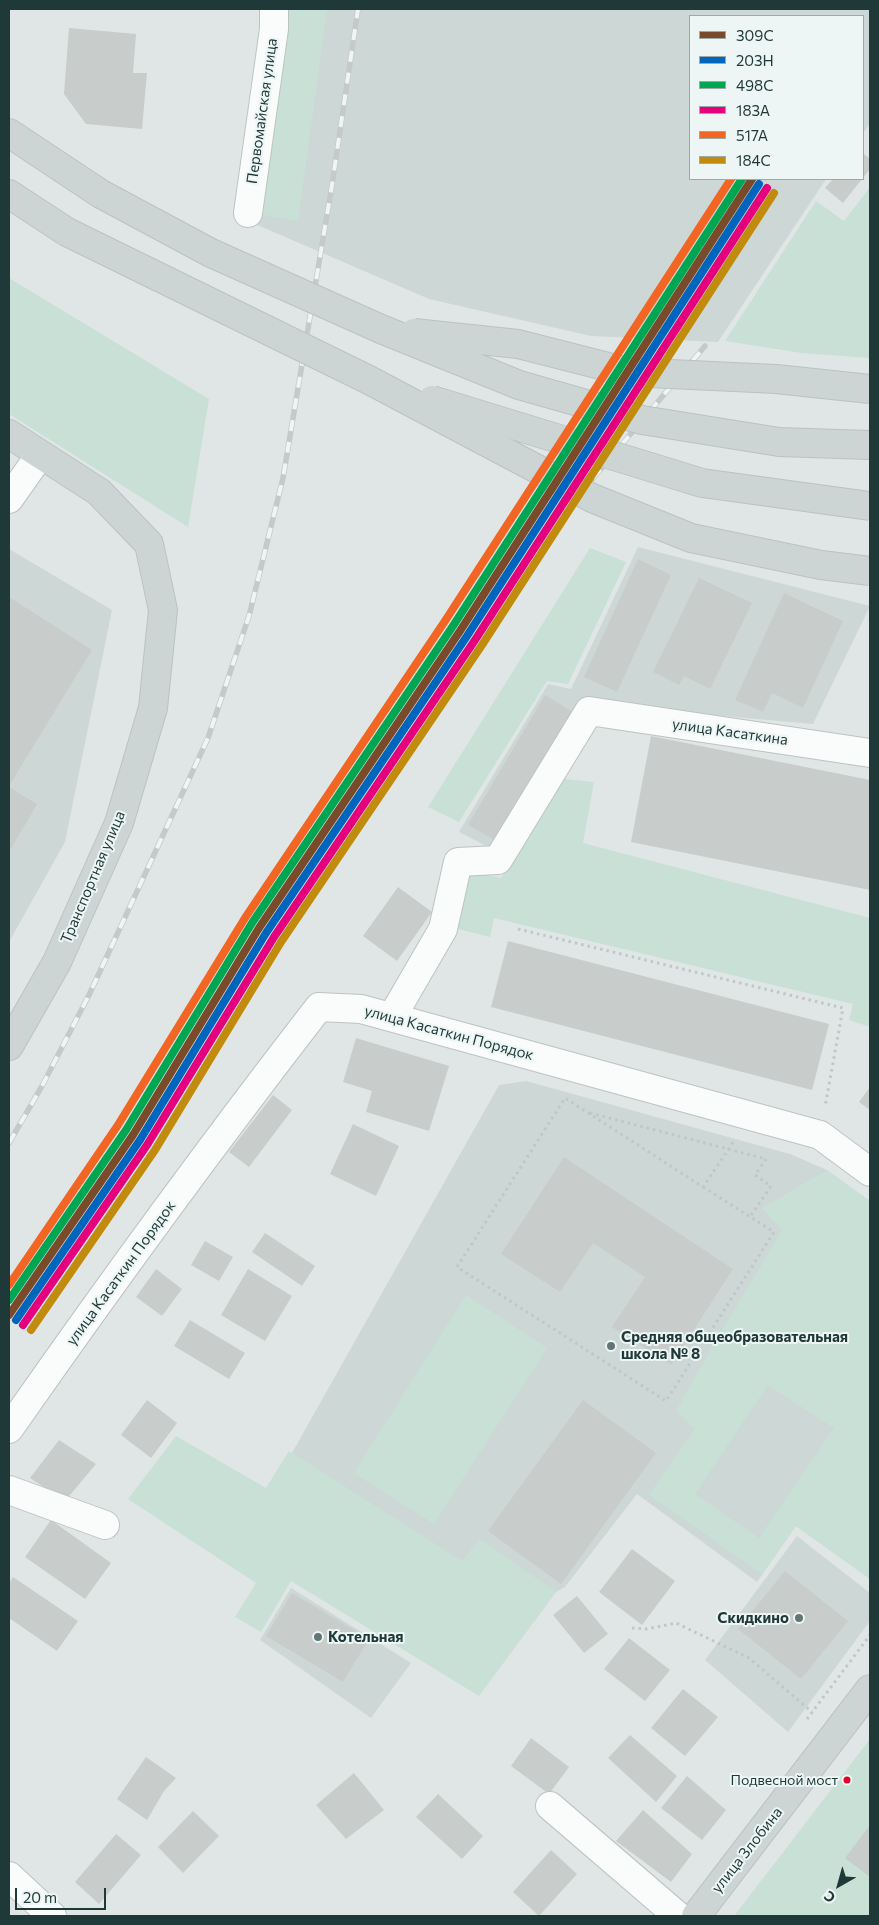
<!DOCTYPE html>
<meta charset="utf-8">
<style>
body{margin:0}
#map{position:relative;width:879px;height:1925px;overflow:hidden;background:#e0e6e5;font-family:Commissioner,sans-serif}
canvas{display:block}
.frame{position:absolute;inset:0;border:10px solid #1f3938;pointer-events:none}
.legend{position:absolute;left:689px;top:15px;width:175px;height:165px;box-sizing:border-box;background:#edf6f4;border:1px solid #9baaa9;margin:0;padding:6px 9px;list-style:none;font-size:15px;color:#1f3938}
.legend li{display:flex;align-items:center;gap:10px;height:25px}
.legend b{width:25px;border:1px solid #9baaa9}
.north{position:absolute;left:814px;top:1860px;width:50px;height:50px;-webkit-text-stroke:4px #edf6f4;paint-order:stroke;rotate:218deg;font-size:14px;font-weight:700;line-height:20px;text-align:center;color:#1f3938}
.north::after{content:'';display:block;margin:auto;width:18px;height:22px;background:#1f3938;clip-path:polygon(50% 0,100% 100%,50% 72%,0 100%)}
.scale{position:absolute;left:15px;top:1888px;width:91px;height:22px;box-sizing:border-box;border:2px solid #1f3938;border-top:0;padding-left:6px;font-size:15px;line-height:18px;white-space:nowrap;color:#1f3938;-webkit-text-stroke:4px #edf6f4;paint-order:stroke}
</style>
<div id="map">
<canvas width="879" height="1925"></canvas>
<div class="frame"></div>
<ul class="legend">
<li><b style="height:6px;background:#7a4b2a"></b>309С</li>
<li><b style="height:6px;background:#0065bd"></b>203Н</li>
<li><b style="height:6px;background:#00a651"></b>498С</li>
<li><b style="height:6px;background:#e5007d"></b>183А</li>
<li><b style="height:6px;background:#f26522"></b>517А</li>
<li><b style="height:6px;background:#c18b0e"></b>184С</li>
</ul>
<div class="north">С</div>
<div class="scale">20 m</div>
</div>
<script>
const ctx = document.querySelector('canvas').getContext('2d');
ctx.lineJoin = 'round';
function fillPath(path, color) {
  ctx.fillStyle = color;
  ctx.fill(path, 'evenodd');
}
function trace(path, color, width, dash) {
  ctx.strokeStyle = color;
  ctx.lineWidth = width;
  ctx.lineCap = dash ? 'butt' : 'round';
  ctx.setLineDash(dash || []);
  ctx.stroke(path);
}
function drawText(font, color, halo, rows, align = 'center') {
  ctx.font = font + ' Commissioner,sans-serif';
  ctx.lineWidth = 4;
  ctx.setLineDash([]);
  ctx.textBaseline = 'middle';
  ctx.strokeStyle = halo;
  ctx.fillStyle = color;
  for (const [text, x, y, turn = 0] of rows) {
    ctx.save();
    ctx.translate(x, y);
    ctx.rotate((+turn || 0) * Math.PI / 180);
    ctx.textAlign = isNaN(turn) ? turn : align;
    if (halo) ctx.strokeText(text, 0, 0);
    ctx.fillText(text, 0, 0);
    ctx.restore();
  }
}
fillPath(new Path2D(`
 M281 9H870V124L863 133V16H690V179H826L718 342 591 336 429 299 255 224Z
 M638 547 870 606 813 724 611 706 494 850 459 832 548 684 571 689Z
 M9 549 112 610 65 842 9 942Z
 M526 1081 790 1154 827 1170 870 1201V1579L796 1526 757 1582 637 1494 565 1587 556 1592 515 1647 270 1492 499 1085Z
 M797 1536 870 1593V1621L788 1732 705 1660Z
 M291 1588 411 1663 371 1718 260 1640Z`), '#cdd8d6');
fillPath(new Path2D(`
 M285 9H327L298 221 260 214Z
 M870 187V358L802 353 725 341 816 201 844 221Z
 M9 278 209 399 188 527 9 414Z
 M590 548 626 562 568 684 547 681 459 822 428 807Z
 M556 778 594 782 583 843 870 918V1027L849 1020 853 1004 494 918 490 937 450 927 463 869 501 878Z
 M827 1170 870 1201V1579L796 1526 762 1574 649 1495 695 1429 676 1411C709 1349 747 1291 782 1230L762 1208ZM768 1385 834 1428 759 1538 695 1494Z
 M466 1295 547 1348 434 1524 354 1473Z
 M176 1436 266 1488 289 1451 462 1561 480 1539 556 1592 479 1696 291 1581 261 1632 235 1617 256 1583 128 1499Z
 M870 1739V1916H734Z`), '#c8e0d5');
fillPath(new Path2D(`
 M69 28 136 34 133 73H147L142 129 86 124 64 94Z
 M863 153 870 159V169L863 178Z
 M833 179H862L843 203 825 188Z
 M638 559 671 575 617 692 584 677Z
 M699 578 752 603 710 689 684 676 679 685 653 672Z
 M784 593 843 621 803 708 772 693 763 712 735 700Z
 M9 597 92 650 9 786Z
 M545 695 573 712 496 841 468 825Z
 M651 736 870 780V890L631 842Z
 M9 787 37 804 9 852Z
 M398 887 432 912 397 961 363 936Z
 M508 941 829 1024 812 1090 491 1007Z
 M356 1038 449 1066 429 1131 366 1112 372 1091 343 1082Z
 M870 1087V1110L859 1102Z
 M273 1095 292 1110 249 1167 229 1152Z
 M353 1124 399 1146 376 1196 330 1174Z
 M564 1157 733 1269 671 1365 612 1327 645 1277 593 1243 560 1292 501 1254Z
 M265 1233 315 1266 302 1286 252 1252Z
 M205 1241 233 1257 219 1281 191 1265Z
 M156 1269 182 1289 162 1316 136 1297Z
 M248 1269 292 1296 265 1341 221 1315Z
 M190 1320 245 1353 229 1379 174 1346Z
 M147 1400 177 1423 151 1458 121 1435Z
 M583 1400 656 1453 561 1584 488 1531Z
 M59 1440 96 1464 65 1501 30 1478Z
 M51 1520 111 1563 85 1599 25 1557Z
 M632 1549 675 1581 642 1625 599 1592Z
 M785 1571 848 1621 801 1679 738 1629Z
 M13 1577 78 1621 57 1651 9 1618V1583Z
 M292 1593 369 1639 343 1682 266 1636Z
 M577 1596 608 1634 584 1653 553 1615Z
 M629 1638 670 1670 645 1701 604 1669Z
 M683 1689 718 1717 685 1756 651 1728Z
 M630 1735 677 1776 656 1802 608 1758Z
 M531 1738 569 1767 549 1794 511 1766Z
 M146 1757 176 1778 164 1791 147 1820 117 1799Z
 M354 1773 384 1810 346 1839 316 1805Z
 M687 1776 726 1810 702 1840 661 1808Z
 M438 1794 483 1836 462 1859 416 1817Z
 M643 1810 692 1854 671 1882 616 1841Z
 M193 1811 219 1836 183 1873 158 1847Z
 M870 1825V1877L845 1858Z
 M116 1834 141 1855 99 1904 75 1882Z
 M551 1850 577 1874 539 1916 513 1892Z`), '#c8cdcc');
const minor = new Path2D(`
 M248 213 274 29V9
 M9 499 40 455
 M392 1017 443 929 458 862 498 860 589 711 870 753
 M9 1429C109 1286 212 1145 319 1007L361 1009 820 1135 870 1172
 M9 1490 105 1525
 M550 1806 678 1916
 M9 1876 52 1916`);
const major = new Path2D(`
 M9 133 101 194
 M9 194 67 232
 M9 434 99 492 149 544 163 610 153 708 119 823 57 962 9 1046
 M696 1916 870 1689`);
trace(minor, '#bdc3c2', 30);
trace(major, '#bac3c2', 30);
trace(new Path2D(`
 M518 929 843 1008 825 1107
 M590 1113 766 1159 755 1175 771 1186 750 1217
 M703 1187 774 1232 666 1401 457 1267 565 1098 703 1187 734 1141
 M632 1628 647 1629 676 1623 749 1658 812 1712
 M807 1719 870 1635`), '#bfc7c7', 3, [2.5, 4]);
trace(minor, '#fafbfb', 28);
trace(major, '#ccd4d4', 28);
const rail = new Path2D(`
 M579 495 705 346
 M9 1143 42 1086 89 995 208 738 249 616 283 478 332 185 358 9`);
trace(rail, '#c6c9c9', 5.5);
trace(rail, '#edf6f4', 4, [11]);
const majorBridge = new Path2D(`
 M101 194 211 253 381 329 519 385 642 420 779 442 870 445
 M67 232 369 380 592 498 691 538 821 565 870 571
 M414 333 518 344 628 372 776 379 870 389
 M432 400 702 483 870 506`);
trace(majorBridge, '#bac3c2', 30, []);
trace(majorBridge, '#ccd4d4', 28);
trace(new Path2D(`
 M9 1315 133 1135 259 928 460 631 752 179`), '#7a4b2a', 8);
trace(new Path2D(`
 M16 1320 140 1140 266 933 467 636 759 184`), '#0065bd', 8);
trace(new Path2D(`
 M9 1300 126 1130 252 923 453 626 742 179`), '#00a651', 8);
trace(new Path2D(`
 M23 1325 147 1145 274 937 475 640 767 188`), '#e5007d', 8);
trace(new Path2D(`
 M9 1285 118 1125 245 918 445 621 731 179`), '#f26522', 8);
trace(new Path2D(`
 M31 1330 155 1150 281 942 482 645 774 193`), '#c18b0e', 8);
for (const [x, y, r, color] of [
 [611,1346,5,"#637675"],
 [799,1618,5,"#637675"],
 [318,1637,5,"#637675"],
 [847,1780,4.5,"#e4002b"]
]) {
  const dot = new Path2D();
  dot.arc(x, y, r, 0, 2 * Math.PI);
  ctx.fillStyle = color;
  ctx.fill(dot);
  trace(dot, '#edf6f4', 2);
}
drawText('14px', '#1f3938', '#edf6f4', [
 ["Подвесной мост",838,1780]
], 'right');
drawText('15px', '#1f3938', '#edf6f4', [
 ["Первомайская улица",262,111,-82],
 ["улица Касаткина",730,732,8],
 ["Транспортная улица",93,877,-67],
 ["улица Касаткин Порядок",449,1033,15],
 ["улица Касаткин Порядок",121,1273,-54],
 ["улица Злобина",747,1850,-52]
]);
drawText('bold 15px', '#1f3938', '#edf6f4', [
 ["Средняя общеобразовательная",621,1337],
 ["школа № 8",621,1354],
 ["Скидкино",789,1618,"right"],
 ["Котельная",328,1637]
], 'left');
</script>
